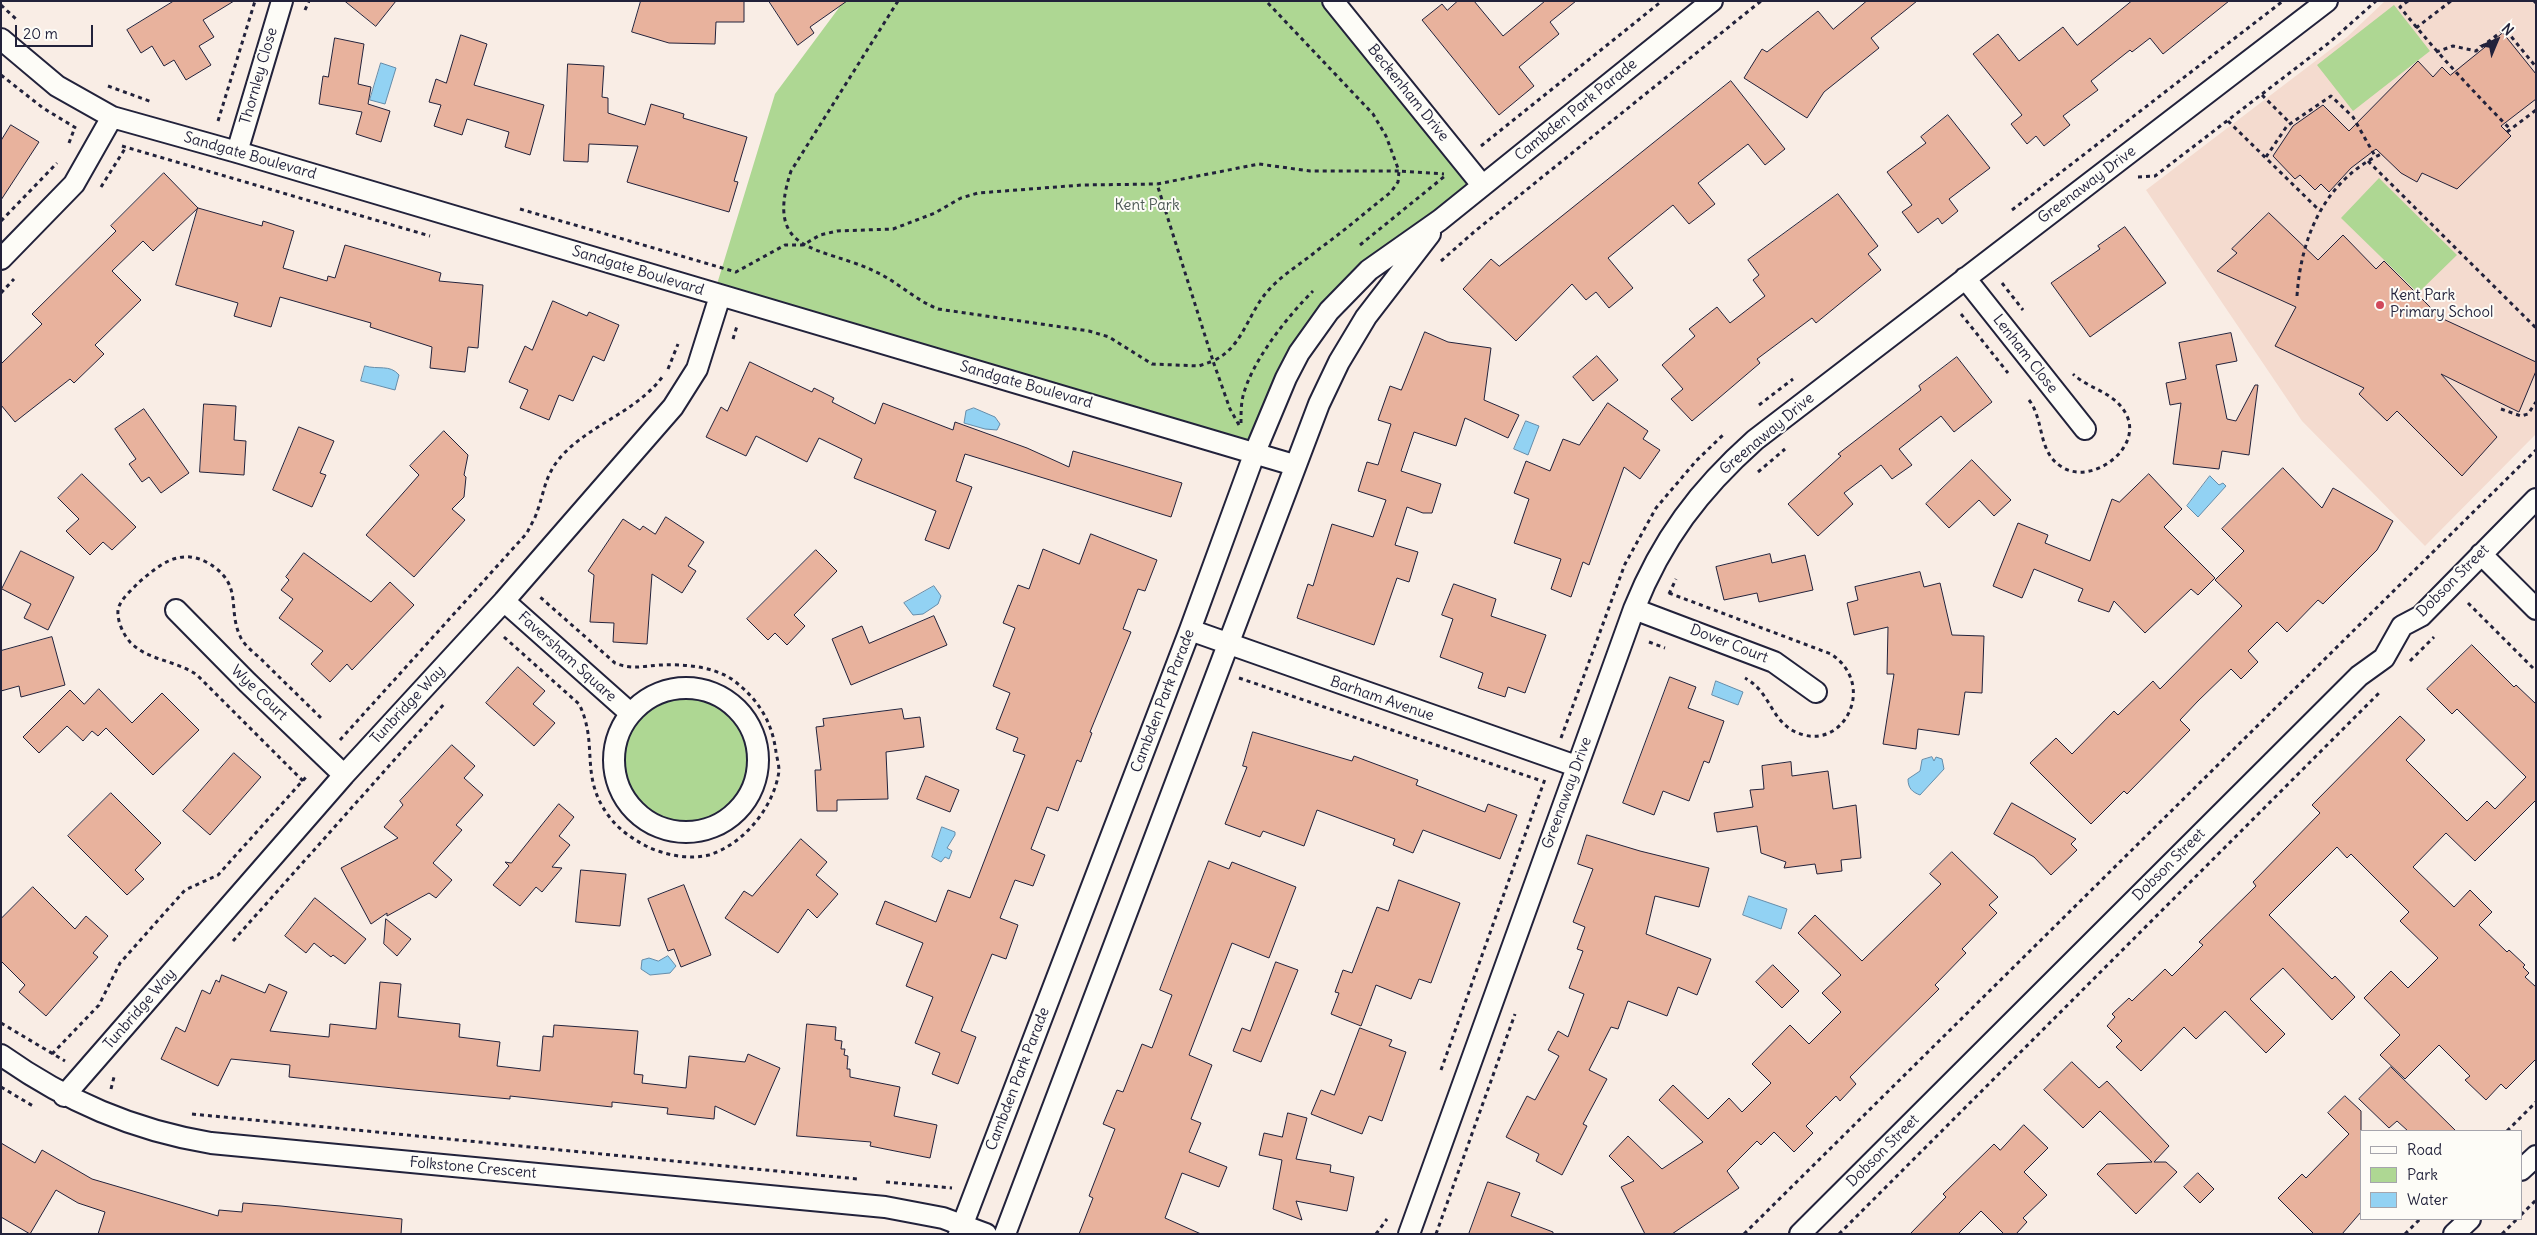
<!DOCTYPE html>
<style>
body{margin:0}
#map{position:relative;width:2537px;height:1235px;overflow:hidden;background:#f9ede5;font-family:Delius,sans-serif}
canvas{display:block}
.frame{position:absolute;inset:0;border:2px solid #22223b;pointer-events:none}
.legend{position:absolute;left:2360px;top:1130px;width:162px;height:90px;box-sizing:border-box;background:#fdfcf7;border:1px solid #a5a5ac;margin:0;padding:6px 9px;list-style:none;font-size:15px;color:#22223b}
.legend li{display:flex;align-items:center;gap:10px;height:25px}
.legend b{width:25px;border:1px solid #a5a5ac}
.north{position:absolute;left:2472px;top:15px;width:50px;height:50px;-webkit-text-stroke:4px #fdfcf7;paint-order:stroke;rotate:45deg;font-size:14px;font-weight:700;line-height:20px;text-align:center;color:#22223b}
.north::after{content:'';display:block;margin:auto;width:18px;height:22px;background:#22223b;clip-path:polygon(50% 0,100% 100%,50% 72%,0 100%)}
.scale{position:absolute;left:15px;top:25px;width:78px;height:22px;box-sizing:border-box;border:2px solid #22223b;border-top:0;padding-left:6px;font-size:15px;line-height:18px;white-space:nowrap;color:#22223b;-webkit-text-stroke:4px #fdfcf7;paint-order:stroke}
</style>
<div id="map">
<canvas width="2537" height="1235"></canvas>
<div class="frame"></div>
<ul class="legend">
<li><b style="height:6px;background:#fdfcf7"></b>Road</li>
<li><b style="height:14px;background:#aed793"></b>Park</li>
<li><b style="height:14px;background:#92d2f3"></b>Water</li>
</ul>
<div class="north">N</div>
<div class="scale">20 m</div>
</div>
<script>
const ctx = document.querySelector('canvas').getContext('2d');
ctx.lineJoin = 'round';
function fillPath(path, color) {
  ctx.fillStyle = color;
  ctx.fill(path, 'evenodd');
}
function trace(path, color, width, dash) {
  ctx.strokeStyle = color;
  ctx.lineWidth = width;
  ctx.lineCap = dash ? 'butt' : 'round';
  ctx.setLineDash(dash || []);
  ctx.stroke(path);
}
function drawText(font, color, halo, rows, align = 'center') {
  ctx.font = font + ' Delius,sans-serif';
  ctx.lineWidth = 4;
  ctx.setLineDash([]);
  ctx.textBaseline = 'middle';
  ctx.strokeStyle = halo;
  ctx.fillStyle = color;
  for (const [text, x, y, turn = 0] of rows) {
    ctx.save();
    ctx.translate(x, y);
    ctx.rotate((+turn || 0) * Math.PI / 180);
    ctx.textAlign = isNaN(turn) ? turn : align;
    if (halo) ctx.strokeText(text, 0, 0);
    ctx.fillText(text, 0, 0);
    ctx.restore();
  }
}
fillPath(new Path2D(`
 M2385 1H2536V434L2425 546 2302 421 2146 190 2347 37Z`), '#f4dbcf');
fillPath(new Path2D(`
 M844 1H1333L1482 185 1343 294 1255 452 714 294 775 94Z
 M2394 5 2430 51 2353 111 2317 65Z
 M2379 178 2457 255 2418 293 2341 218Z
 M614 760a72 72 0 1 1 144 0a72 72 0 1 1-144 0Z`), '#aed793');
const water = new Path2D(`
 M381 63 396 68 385 104 370 100Z
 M365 366C378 370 390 364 399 375L395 390 361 381Z
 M974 408 995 417 1000 424 997 430 985 429 964 423 966 411Z
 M1526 421 1539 426 1528 455 1514 449Z
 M2210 476 2219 485 2223 483 2226 486 2198 517 2187 506Z
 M934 586 941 596 938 604 923 614 913 615 904 603Z
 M1716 681 1743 692 1738 705 1712 695Z
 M1932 757 1934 761 1936 757 1942 759 1944 769 1920 795C1912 792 1908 788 1908 779L1920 771 1922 760Z
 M942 827 955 832V835L947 848 952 851 949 859 945 857 941 862 932 857Z
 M1749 896 1787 909 1781 929 1743 915Z
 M668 956 676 966 670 973 650 975 641 969 642 960 649 958 658 961Z`);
fillPath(water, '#92d2f3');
trace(water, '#658ca9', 1);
const building = new Path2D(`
 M174 1H234L203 20 214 37 199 46 211 65 186 80 174 60 164 66 152 46 141 53 127 30Z
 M345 1H396L376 26Z
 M641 1H744V22H716L715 44 669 43 632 32Z
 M769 1H847L810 27 814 33 798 45Z
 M1458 1H1474L1503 36 1545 1H1576L1550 22 1559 34 1519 67 1534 86 1499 115 1422 20 1442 4 1447 10Z
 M1867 1H1917L1871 38 1879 48 1824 92 1807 118 1744 78 1762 49 1767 52 1818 11 1833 29Z
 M2132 1H2229L2163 54 2150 38 2132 52 2130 50 2091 81 2098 90 2063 116 2070 125 2044 146 2036 136 2027 144 2011 124 2022 115 1973 54 1998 34 2019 61 2063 27 2077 45Z
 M2503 33 2536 74V99L2501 126 2511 136 2457 189 2422 173 2417 182 2401 173 2376 149 2351 168 2329 192 2321 184 2315 190 2300 175 2295 179 2273 156 2293 126 2323 105 2349 131 2418 61 2433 77 2442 67 2450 75Z
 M461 35 487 44 474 85 544 105 530 155 505 147 509 132 467 119 462 135 434 126 441 105 429 102 436 79 446 83Z
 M335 38 364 44 358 84 371 87 368 104 390 111 381 142 356 134 362 112 319 104 323 76 328 77Z
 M568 64 604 66 602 97 608 98V113L645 125 651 104 684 114 683 118 747 137 734 181 738 182 729 212 627 182 638 146 589 144 588 162 564 161Z
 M1731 81 1785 149 1765 165 1748 144 1698 183 1715 204 1689 224 1673 205 1608 258 1633 288 1609 308 1596 292 1586 300 1572 284 1516 341 1463 289 1491 259 1499 266Z
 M1948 115 1990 168 1949 199 1958 211 1942 224 1938 218 1918 233 1902 212 1912 205 1887 172 1926 143 1921 137Z
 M11 125 39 142 1 200V141Z
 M164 173 198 208 153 251 143 241 112 271 141 300 95 345 104 354 74 383 70 379 15 422 1 405V364L42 324 32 314 116 231 111 226Z
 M1838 194 1878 246 1868 254 1881 270 1816 323 1812 318 1757 359 1760 363 1692 421 1671 399 1683 389 1662 365 1695 336 1689 329 1717 307 1730 323 1765 296 1753 280 1759 275 1748 260Z
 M198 208 262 226 263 221 294 231 283 268 327 281 328 276 335 278 345 245 441 273 439 281 483 285 478 348 468 347 465 372 430 368 432 347 370 327 371 323 280 297 271 327 234 316 238 303 176 285Z
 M2269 213 2318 260 2343 235 2376 269 2384 261 2441 318 2536 362V371L2519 412 2441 374 2497 437 2462 476 2397 411 2387 421 2359 394 2364 388 2275 346 2296 307 2217 271 2237 253 2232 249Z
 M2125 227 2166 283 2090 337 2051 283 2100 249 2098 246Z
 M553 301 587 316 589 312 619 325 604 361 593 356 573 401 559 395 549 420 520 408 528 390 509 382 525 346 532 350Z
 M1425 332 1448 342 1491 348 1484 400 1519 415 1508 438 1465 418 1456 446 1414 432 1401 471 1441 484 1432 513H1423L1407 507 1395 545 1418 552 1409 582 1397 578 1374 645 1297 618 1308 584 1313 586 1332 524 1373 537 1386 500 1358 491 1367 462 1378 465 1391 424 1378 420 1390 386 1401 390Z
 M2231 333 2237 361 2216 365 2227 419 2236 421 2255 385H2258L2249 455 2222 451 2219 469 2173 464 2181 403 2170 405 2166 383 2186 379 2179 343Z
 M1597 356 1618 380 1593 401 1573 377Z
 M1957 357 1992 402 1954 432 1941 416 1899 449 1912 465 1892 479 1881 465 1844 493 1853 504 1818 536 1788 504 1841 456 1838 454 1921 390 1919 386Z
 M750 362 812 392 814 388 834 398 832 402 875 424 883 403 953 430 955 422 1027 448 1069 467 1073 451 1182 483 1171 517 965 454 956 481 972 487 949 549 925 540 936 511 854 478 862 459 819 438 807 462 756 436 746 456 706 437 721 407 727 411Z
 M1608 403 1648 431 1643 439 1660 450 1640 479 1624 467 1589 565 1583 562 1571 597 1551 589 1561 559 1514 543 1529 499 1514 493 1526 461 1550 471 1563 439 1579 445Z
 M204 404 236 406 234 440 246 441 244 475 200 472Z
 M144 409 189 473 161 493 149 477 142 482 129 464 136 459 115 429Z
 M299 427 334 441 320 473 326 475 312 507 273 490Z
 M444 431 468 455 464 475 466 477 464 497 452 509 465 520 414 577 366 535 419 475 410 466Z
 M1972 460 2011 500 1994 516 1979 500 1949 528 1926 504Z
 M2283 468 2322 508 2333 488 2393 521 2377 550 2323 604 2318 600 2287 632 2277 622 2248 651 2258 662 2241 679 2231 669 2198 701 2180 720 2190 730 2127 794 2124 791 2091 824 2030 763 2056 738 2072 754 2114 711 2118 715 2153 681 2160 689 2242 606 2215 580 2244 551 2222 529Z
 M82 474 136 527 112 550 103 542 90 555 66 531 79 519 58 498Z
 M2149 474 2182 509 2164 527 2215 578 2198 595 2191 589 2145 633 2114 601 2109 612 2078 601 2083 589 2034 569 2022 598 1993 586 2018 523 2048 535 2045 543 2090 561 2112 499 2119 502Z
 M666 517 704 542 688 566 696 571 682 593 652 574 647 644 613 642 614 623 590 622 594 575 588 571 623 519 640 530 643 526 655 534Z
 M1091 534 1157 560 1145 591 1138 589 1123 629 1131 632 1090 732 1092 733 1081 762 1077 760 1058 811 1047 807 1031 849 1045 855 1033 886 1015 880 1000 918 1018 925 1006 959 992 954 961 1031 976 1037 958 1084 932 1074 940 1053 915 1043 933 997 906 986 923 943 876 924 885 901 936 922 948 890 970 898 1025 755 1013 751 1018 738 996 729 1010 693 993 686 1015 628 1003 623 1018 585 1029 589 1043 549 1079 564Z
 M816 550 837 571 794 615 805 626 787 645 775 633 768 640 747 619Z
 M21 551 74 577 48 630 24 618 31 604 2 589Z
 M304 553 371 602 390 582 414 605 352 670 347 664 330 682 311 664 323 651 279 618 293 599 281 590 289 580 286 577Z
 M1770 554 1772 563 1805 555 1813 590 1759 602 1757 593 1724 600 1716 567Z
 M1920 572 1924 587 1940 583 1952 635 1984 636 1982 693 1965 692 1959 735 1918 729 1916 749 1883 744 1894 674H1887L1888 627 1854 635 1847 603 1858 600 1855 587Z
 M1454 584 1496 599 1491 616 1546 635 1525 693 1508 687 1505 697 1478 688 1483 673 1440 657 1453 619 1442 615Z
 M934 616 947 645 851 685 832 639 862 626 869 643Z
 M52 637 65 685 21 697 19 686 1 691V651Z
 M2472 645 2514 687 2516 685 2536 704V800L2475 861 2446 833 2413 867 2454 907 2470 890 2492 912 2479 925 2507 952 2509 950 2525 965 2523 967 2529 973 2525 977 2536 987V1059L2506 1089 2501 1084 2486 1100 2465 1080 2470 1076 2439 1045 2405 1079 2380 1055 2400 1035 2364 998 2391 971 2408 988 2438 958 2400 921 2409 912 2351 854 2347 858 2337 847 2269 915 2332 979 2335 976 2355 997 2332 1020 2283 968 2250 999 2285 1034 2266 1053 2225 1011 2196 1039 2184 1027 2141 1071 2116 1047 2122 1041 2107 1026 2115 1017 2112 1014 2129 998 2132 1001 2165 969 2172 976 2203 945 2199 942 2256 886 2253 882 2320 813 2312 805 2400 716 2425 740 2406 760 2467 821 2487 801 2495 809 2526 777 2457 709 2452 714 2427 689Z
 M518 667 545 691 533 704 555 723 534 746 486 703Z
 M1670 677 1696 687 1688 708 1724 721 1709 763 1704 761 1689 801 1663 791 1654 815 1623 803Z
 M99 689 132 723 162 693 199 730 153 775 106 728 98 736 92 731 83 741 67 726 39 753 23 737 70 690 84 704Z
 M902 709 904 719 920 717 924 747 886 752 888 799 837 800V811H817L815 770H821L816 727 824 726 823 719Z
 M1253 732 1352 761 1354 756 1418 780 1416 785 1485 812 1488 804 1517 815 1500 859 1423 830 1413 853 1393 845 1395 839 1317 810 1304 846 1263 831 1260 837 1225 824 1247 767 1243 766Z
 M452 745 475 766 464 778 483 795 456 825 462 830 433 863 452 880 436 898 429 893 387 916V913L371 924 341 868 398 838 384 827 403 805 400 801Z
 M234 753 261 777 210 835 183 811Z
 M1791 762 1792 776 1828 771 1833 809 1856 805 1861 858 1841 860 1842 871 1817 874 1815 864 1784 868 1786 862 1761 853 1757 826 1717 832 1714 813 1753 807 1750 790 1764 789 1762 766Z
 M926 776 959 790 950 812 917 799Z
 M111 793 161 843 135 870 144 879 127 895 68 836Z
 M2012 803 2076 839 2071 844 2077 850 2051 875 2034 857 1994 834Z
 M559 804 574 817 559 836 570 845 552 867 562 868 542 892 536 887 520 906 493 885 509 866 505 862 511 863Z
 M1587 835 1640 851 1709 868 1699 907 1655 896 1646 934 1711 959 1697 995 1678 987 1667 1016 1628 1001 1618 1029 1611 1027 1589 1070 1607 1079 1583 1124 1587 1126 1562 1175 1536 1161 1539 1154 1506 1137 1527 1096 1535 1100 1559 1056 1548 1050 1558 1031 1568 1037 1584 994 1569 988 1583 951 1577 949 1585 927 1573 922 1593 869 1578 864Z
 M801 839 827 862 816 875 838 894 817 918 808 909 778 953 725 918 744 891 752 896Z
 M1952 852 1998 897 1989 905 1997 913 1962 949 1966 953 1935 985 1939 989 1850 1077 1856 1084 1840 1101 1836 1096 1806 1126 1813 1133 1794 1152 1774 1132 1761 1145 1757 1141 1727 1171 1739 1188 1672 1234H1645L1621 1187 1634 1181 1609 1156 1628 1136 1662 1169 1703 1142 1659 1100 1673 1085 1708 1119 1729 1098 1742 1112 1771 1083 1752 1064 1790 1025 1809 1044 1841 1012 1822 993 1841 975 1798 933 1815 915 1862 961 1941 884 1930 874Z
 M1209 861 1229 869 1232 862 1296 887 1269 958 1232 943 1189 1055 1212 1065 1191 1119 1201 1123 1189 1152 1227 1167 1219 1187 1182 1173 1165 1218 1201 1234H1079L1093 1198 1089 1196 1115 1129 1103 1124 1117 1090 1123 1092 1142 1044 1152 1048 1172 995 1160 990Z
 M581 870 626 874 620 926 576 922Z
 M1399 880 1460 903 1431 983 1419 979 1411 999 1376 985 1361 1026 1331 1014 1339 993 1335 992 1343 970 1352 973 1377 907 1388 911Z
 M684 885 711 955 681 967 674 949 668 951 648 899Z
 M33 887 75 929 86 916 108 936 93 953 98 957 46 1016 19 992 25 985 1 961V919Z
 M315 898 366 939 345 964 333 955 331 957 314 943 306 953 285 936Z
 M386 919 411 939 397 956 384 944Z
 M1276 962 1298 970 1261 1062 1233 1051 1242 1028 1250 1031Z
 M1773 965 1799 991 1782 1008 1756 982Z
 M222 975 265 993 269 984 287 992 270 1031 329 1037 330 1024 376 1029 380 982 401 984 398 1017 460 1024 459 1037 500 1042 497 1066 540 1071 543 1036 553 1037 554 1025 638 1031 634 1074 643 1075 642 1083 686 1088 689 1056 745 1062 748 1054 780 1068 755 1125 715 1106 714 1119 667 1114 668 1108 612 1102V1107L510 1096V1099L403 1089 289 1077 290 1065 231 1059 218 1086 161 1059 176 1027 185 1032 202 990 210 994 216 980 219 982Z
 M807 1024 836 1027 835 1040 842 1041 841 1049H845L844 1055 848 1056 847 1069H850V1077L900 1087 894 1116 937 1125 930 1158 870 1146 871 1142 797 1136Z
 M1360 1028 1392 1040 1389 1046 1406 1052 1382 1121 1369 1116 1362 1134 1311 1114 1321 1090 1334 1095Z
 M2072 1062 2099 1088 2107 1081 2169 1146 2154 1162H2166L2177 1172 2136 1214 2097 1174 2107 1164 2152 1162 2100 1111 2083 1128 2044 1090Z
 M2391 1067 2456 1131H2408L2397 1121 2389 1128 2359 1099Z
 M2345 1096 2361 1111V1212L2342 1234H2314L2278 1198 2302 1174 2306 1178 2349 1134 2328 1113Z
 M1288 1113 1307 1118 1296 1159 1331 1165 1330 1172 1354 1177 1347 1211 1296 1201 1302 1220 1273 1209 1282 1160 1259 1155 1264 1133 1282 1137Z
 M2024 1125 2048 1148 2024 1172 2047 1195 2023 1218 2027 1222 2016 1234H2004L1981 1211 1958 1234H1910L1946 1197 1943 1194 1994 1144 2000 1150Z
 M1 1143 35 1163 42 1150 92 1179 218 1216 219 1210 242 1212 243 1203 281 1206 402 1219 401 1234H98L105 1212 78 1203 56 1190 30 1234 1 1217Z
 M2198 1173 2214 1189 2200 1203 2184 1187Z
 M1488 1182 1520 1193 1511 1216 1553 1232V1234H1469Z`);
fillPath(building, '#e8b29d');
trace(building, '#22223b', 1);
const minor = new Path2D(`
 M1333 1 1482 185
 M1 39 57 86 112 117 237 152 1294 465
 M237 152 282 1
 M1 259 74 184 112 117
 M1965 278 2085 429
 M2481 554 2536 609
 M504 601 630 713
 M1634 609 1774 662 1816 692
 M176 610 247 682 344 775
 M1190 630 1576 766
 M614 760a72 72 0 1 1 144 0a72 72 0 1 1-144 0Z
 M1 1055C66 1101 133 1130 211 1143L885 1207 943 1218 986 1234
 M64 1096 344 775 504 601 673 407 697 369 720 296
 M2521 1170 2536 1156
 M959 1234 1190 630 1255 452 1286 378 1299 353 1329 311 1369 270 1440 220 1712 1
 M1005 1234 1319 404 1339 362 1366 317 1430 234
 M1409 1234 1634 609C1662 539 1699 490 1755 440L2327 1
 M1800 1234 2359 676 2384 658 2402 626 2421 616 2536 499
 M2454 1234 2470 1219`);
trace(minor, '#22223b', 24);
trace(new Path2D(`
 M898 1 791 171C763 256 821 245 876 272 898 282 915 300 938 309L1089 331 1109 337 1152 364 1199 366 1213 361 1157 184 1259 164 1310 171H1399L1386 136 1373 114 1266 1
 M2408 1 2400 7C2435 51 2472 90 2511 130
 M2534 1 2536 3
 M1 5 17 20
 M305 10 309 1
 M2416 28 2451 1
 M2436 52 2453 46 2476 51 2505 29 2536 67
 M1 75 43 108 76 128
 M108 86 152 102
 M2262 95 2290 123
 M218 121 255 1
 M2228 121 2320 211
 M2507 132 2536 110
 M69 143 75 127
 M122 146 430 236
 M1481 146 1662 1
 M2266 157 2287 126 2331 96 2353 117 2375 156
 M2368 161 2536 328
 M2138 177 2155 176 2330 42 2376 1
 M101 187 126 147
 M520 209 736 272 785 245H803L820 235 837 231 893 229 935 213 961 198 978 193 1082 185 1157 184
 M2012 210 2283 1
 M1 221 57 163
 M1360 245 1445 176
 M1441 261 1474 232 1761 1
 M2002 283 2023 310
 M1 293 14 279
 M2297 296C2301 236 2325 181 2381 154
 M1961 314 2008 373
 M733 339 737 326
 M668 369 678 344
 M2029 400C2045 421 2037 452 2062 467 2091 486 2142 449 2127 416 2116 392 2090 390 2073 374
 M1759 405 1793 379
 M2501 409 2521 416 2528 414 2536 402
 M1241 423C1241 414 1241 404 1243 396 1252 361 1287 317 1313 291
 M1239 425 1230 409 1213 361C1242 348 1247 316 1266 293 1281 275 1301 264 1319 249 1344 231 1367 211 1391 192L1398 182 1399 171 1444 174
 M1758 472 1785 449
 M1669 593 1831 654C1876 684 1846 746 1804 735 1770 726 1773 693 1745 678
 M1669 594 1676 579
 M2468 603 2536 671
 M504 637 579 704C599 744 579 775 608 815 618 829 631 838 646 846 664 855 690 860 709 855 744 844 774 807 779 771 779 765 777 758 776 752 772 721 758 699 733 680 713 666 683 664 660 665 643 666 632 670 615 663L540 597
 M1649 642 1665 648
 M2410 661 2434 637
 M1239 678 1539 780
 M1561 738 1625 564 1656 508 1696 461 1723 435
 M340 740 527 533C530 526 535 519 537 512 544 493 545 476 559 459 587 425 636 413 663 376
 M303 781 197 675C176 660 148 661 130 642 123 634 117 621 118 610 120 599 131 591 138 583 159 565 180 547 208 563 244 584 227 608 240 636 244 646 256 654 263 661 283 681 303 700 323 720
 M233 941 445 703
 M1 1023 65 1061
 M52 1054 99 1005 120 963 185 890 218 875 306 777
 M1441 1070 1545 779
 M1 1087 33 1106
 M111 1089 114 1077
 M192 1114 858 1179
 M2507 1131 2536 1102
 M886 1182 952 1188
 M2521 1215 2536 1200
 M1376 1234 1387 1219
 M1436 1234 1515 1014
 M1744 1234 2536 450
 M1839 1234 2381 691
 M2405 1234 2420 1219
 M2502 1234 2517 1219`), '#22223b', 3, [4, 4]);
trace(minor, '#fdfcf7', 20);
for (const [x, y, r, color] of [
 [2380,305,5,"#d1495b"]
]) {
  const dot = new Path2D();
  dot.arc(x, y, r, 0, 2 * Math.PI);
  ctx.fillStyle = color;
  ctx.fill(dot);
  trace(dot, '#fdfcf7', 2);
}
drawText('15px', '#22223b', '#fdfcf7', [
 ["Thornley Close",259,76,-74],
 ["Beckenham Drive",1408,93,51],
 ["Cambden Park Parade",1576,110,-39],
 ["Sandgate Boulevard",250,156,16],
 ["Greenaway Drive",2087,185,-37],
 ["Sandgate Boulevard",638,271,17],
 ["Lenham Close",2025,354,52],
 ["Sandgate Boulevard",1026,385,16],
 ["Greenaway Drive",1767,434,-40],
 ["Dobson Street",2453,581,-45],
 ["Dover Court",1729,644,21],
 ["Faversham Square",567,657,42],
 ["Wye Court",259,693,44],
 ["Barham Avenue",1382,699,19],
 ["Cambden Park Parade",1163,701,-69],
 ["Tunbridge Way",408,705,-47],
 ["Greenaway Drive",1567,793,-70],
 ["Dobson Street",2169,865,-45],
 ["Tunbridge Way",140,1009,-49],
 ["Cambden Park Parade",1018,1079,-69],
 ["Dobson Street",1883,1151,-45],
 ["Folkstone Crescent",473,1168,5]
]);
drawText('15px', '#4c5855', '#fdfcf7', [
 ["Kent Park",1147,206]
]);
drawText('15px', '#22223b', '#fdfcf7', [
 ["Kent Park",2390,296],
 ["Primary School",2390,313]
], 'left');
</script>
